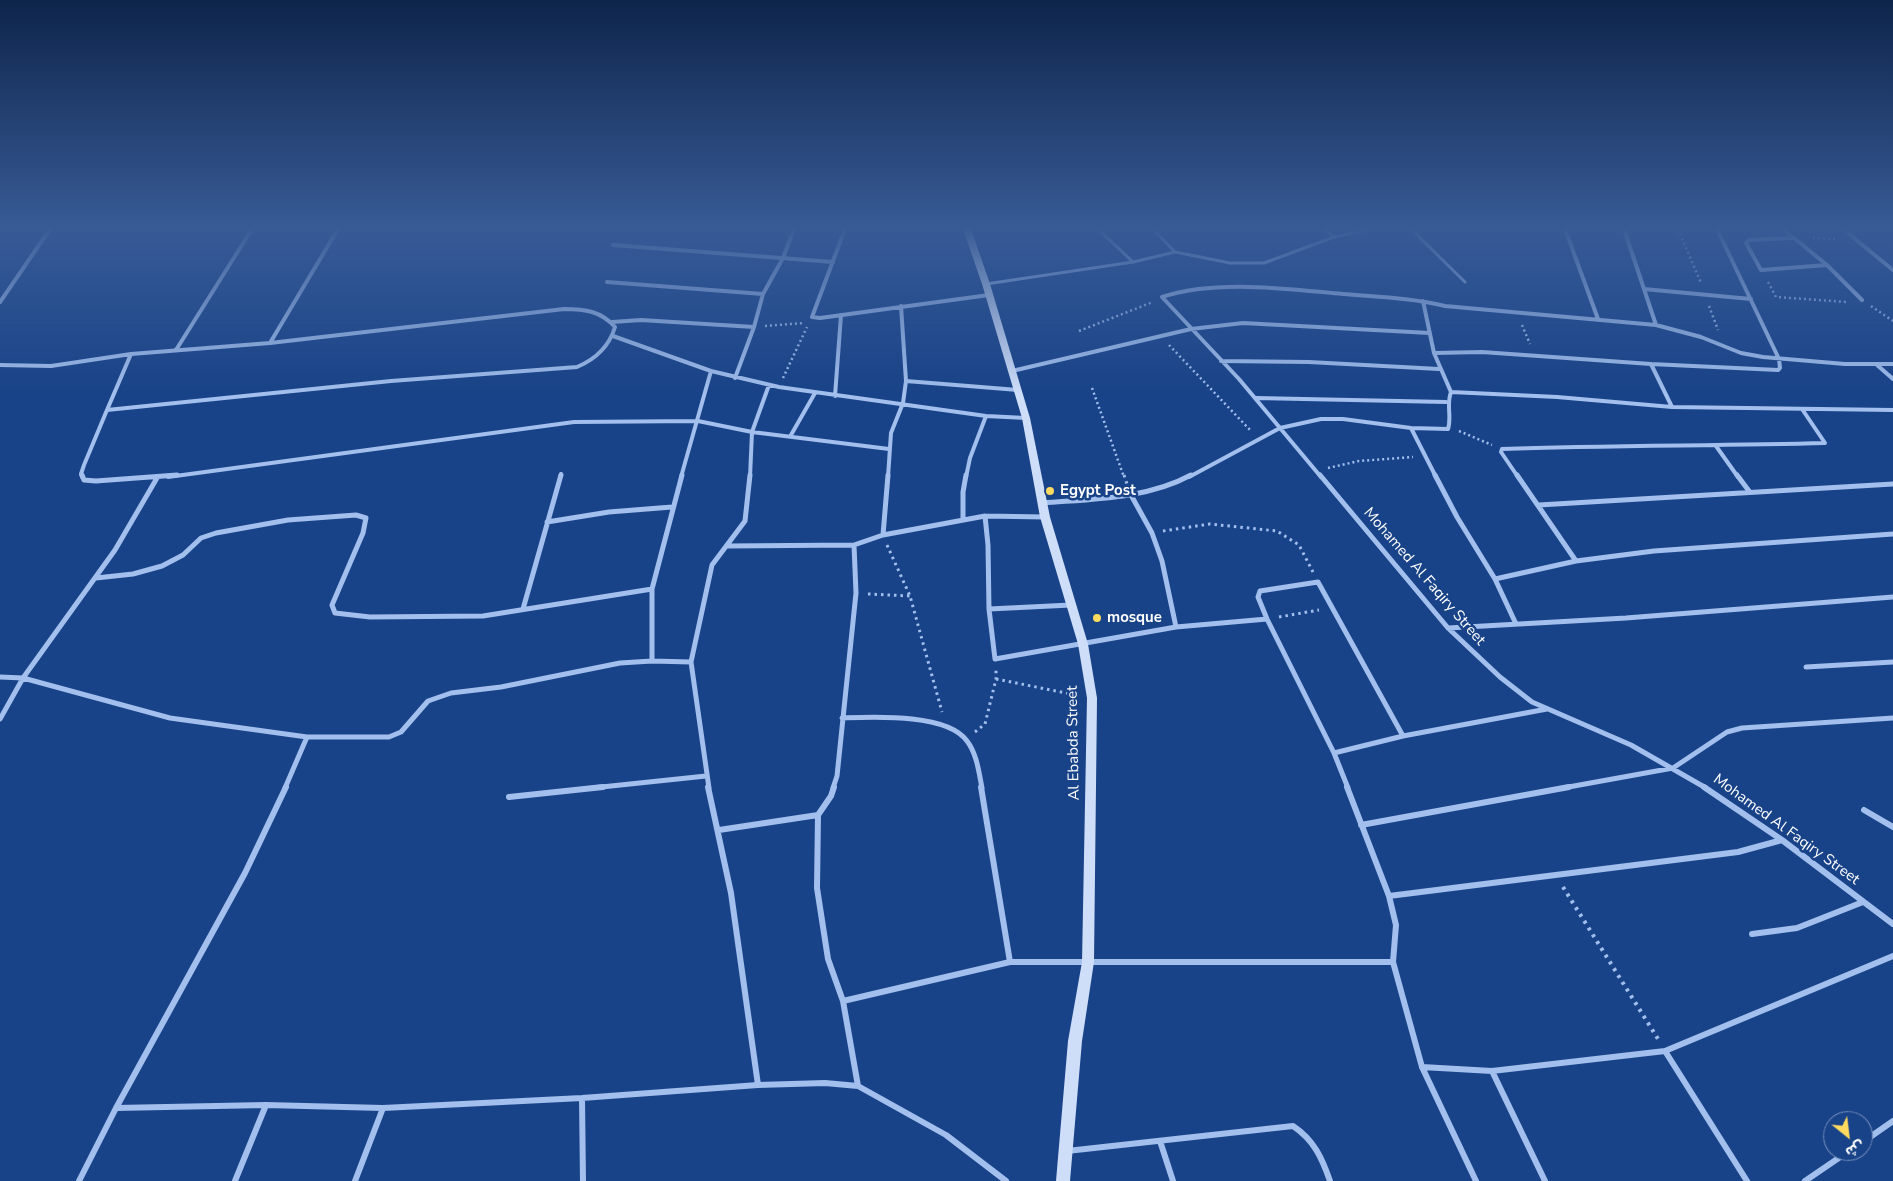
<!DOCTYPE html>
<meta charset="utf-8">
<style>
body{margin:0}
#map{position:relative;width:1893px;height:1181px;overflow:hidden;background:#194388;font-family:"Nunito Sans","Noto Sans Arabic",sans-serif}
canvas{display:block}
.north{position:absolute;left:1823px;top:1111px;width:50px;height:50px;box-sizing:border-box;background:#194388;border:1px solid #758eb8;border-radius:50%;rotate:151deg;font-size:14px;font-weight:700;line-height:20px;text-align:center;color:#fff}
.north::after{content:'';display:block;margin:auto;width:18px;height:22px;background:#ffda5e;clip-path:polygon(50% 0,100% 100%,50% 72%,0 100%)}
</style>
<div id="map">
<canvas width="1893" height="1181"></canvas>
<div class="north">ش</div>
</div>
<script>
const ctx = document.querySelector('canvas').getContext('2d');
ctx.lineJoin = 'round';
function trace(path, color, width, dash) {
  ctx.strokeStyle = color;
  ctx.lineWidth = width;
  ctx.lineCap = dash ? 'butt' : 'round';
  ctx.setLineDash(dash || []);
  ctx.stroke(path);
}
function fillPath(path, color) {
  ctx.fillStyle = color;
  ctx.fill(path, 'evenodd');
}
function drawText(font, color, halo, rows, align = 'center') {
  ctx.font = font + ' "Nunito Sans",sans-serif';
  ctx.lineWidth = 5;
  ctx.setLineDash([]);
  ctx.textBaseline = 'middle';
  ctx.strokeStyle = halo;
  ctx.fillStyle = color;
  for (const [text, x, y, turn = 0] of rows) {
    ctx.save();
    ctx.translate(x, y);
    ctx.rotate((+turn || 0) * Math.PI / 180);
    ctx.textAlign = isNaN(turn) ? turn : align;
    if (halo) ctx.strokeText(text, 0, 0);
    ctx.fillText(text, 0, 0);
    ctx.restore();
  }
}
trace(new Path2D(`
 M1678 229 1701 283
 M1813 238 1837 239
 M1768 282 1776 297 1847 302
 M1709 306 1718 330
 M1871 306 1893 321
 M1522 325 1530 344
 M765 326 804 323
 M1079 331 1153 302
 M1169 345 1251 431
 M783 378 807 327
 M1092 388 1124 477
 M1459 431 1492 445
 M1328 468 1359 461 1413 457`), '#a2bfed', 2.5, [2, 3]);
trace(new Path2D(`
 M1124 475 1127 484
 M1163 531 1210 524 1277 531 1299 545 1313 572
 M887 545 910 596 942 712
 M868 594 910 596
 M1279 617 1319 610
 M996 679 1076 695
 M975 732 985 724 996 679V669`), '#a2bfed', 3, [2.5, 4]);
trace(new Path2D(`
 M1563 887 1658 1039`), '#a2bfed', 4, [3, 5]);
trace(new Path2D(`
 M1098 229 1133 262
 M1153 229 1175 252
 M1325 229 1334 237
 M1411 229 1465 282
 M986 284 1133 262 1175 252 1230 263H1264L1334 237 1371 229`), '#a2bfed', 3);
trace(new Path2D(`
 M845 229 812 317 820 318 989 295
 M1565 229 1598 319
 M1624 229 1644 289 1751 299
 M1783 229 1827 265 1862 300
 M1843 229 1893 270
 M1793 238 1749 240 1746 243 1761 270 1827 265
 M613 245 833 262
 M607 282 763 294
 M1644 289 1656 325
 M1423 301 1434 353 1451 392
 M0 302 50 229
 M564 309C585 309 601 311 615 327 609 347 596 359 577 367L391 381 107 410 131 354 270 343Z
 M612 322 641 320 754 327
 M613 336 711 371 779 387 986 416 1026 418
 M270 343 338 229
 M176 350 252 229
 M1434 353 1482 352 1651 364 1778 370 1780 368 1779 359 1717 229
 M1221 361 1309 362 1439 369
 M1651 364 1672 407
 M0 365 51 366 131 354
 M1877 365 1893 379
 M1012 371 1191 329 1243 323 1430 333
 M735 378 754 327 763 294 783 258 794 229
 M906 381 1018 390
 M1451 392 1557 397 1672 407 1893 410
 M835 396 841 315
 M1256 398 1446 402
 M1411 428 1436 477
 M791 435 815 393
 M1716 446 1738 477
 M82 477 81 474 84 465 107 410
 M168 477 574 422 698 421 752 432 889 449
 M560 477 561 474
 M681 477 711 371
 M750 477 752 432 769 385
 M888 477 891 433 903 403 906 381 901 306
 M966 477 970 458 986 416
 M1189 477 1280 428 1321 419H1343L1411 428 1448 429C1452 417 1446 405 1451 392
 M1321 477 1239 379 1162 297C1216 279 1287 289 1343 294 1377 297 1412 298 1445 306L1656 325 1701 337 1741 353 1763 357 1845 364H1893
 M1518 477 1501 452 1502 449C1610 445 1717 446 1825 443L1802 409`), '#a2bfed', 4);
trace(new Path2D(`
 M82 475 84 480 96 481 177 475
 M1320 475 1448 628 1500 677 1532 702 1631 745 1706 788
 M1435 475 1457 517 1495 579 1516 624
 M1517 475 1576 561
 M1737 475 1749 491
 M1131 495 1152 533 1162 561 1176 627
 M1043 503C1092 499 1147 499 1191 475
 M1539 505 1893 484
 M985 516 988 545 989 609 995 659 1176 627 1267 619
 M963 520V492L966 475
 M547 522 609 512 672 507
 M883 535 888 475
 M727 546 854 545 883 535 985 516 1045 517
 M96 578 133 574 162 566 183 555 201 538 216 533 288 520 356 515 366 518 363 533 332 605 335 613 370 617 483 616 652 589
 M1495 579 1576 561 1654 551 1893 534
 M523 609 561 475
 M989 609 1071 605
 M1448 628 1626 618 1893 597
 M652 661V589L682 475
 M1806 667 1893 662
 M0 677 23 678 170 718 307 737 285 788
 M842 718C873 717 947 713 967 741 977 754 979 773 982 788
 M0 719 23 678 115 550 157 478
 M307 737H389L401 732 428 701 451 693 501 687 620 663 652 661 691 662
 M1334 753 1403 736 1547 709
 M592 788 706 776
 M709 788 691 662 712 565 745 521 750 475
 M833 788 837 776 856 593 854 545
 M1348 788 1334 753 1267 619 1258 597 1260 591 1318 582 1403 736
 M1563 788 1673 768 1727 732 1742 728 1893 718`), '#a2bfed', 5);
trace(new Path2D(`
 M708 787 731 893 758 1085
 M834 787 831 796 818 815 817 888 828 959 843 1001 858 1086
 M981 787 1010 962
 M1347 787 1389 896 1396 925 1393 962 1422 1067 1476 1181
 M1704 787 1782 840 1893 924
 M509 797 603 787
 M1864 810 1893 827
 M1361 825 1569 787
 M719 830 818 815
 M1389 896 1738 852 1782 840
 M1752 934 1797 928 1863 902
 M843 1001 1010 962H1393
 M1665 1051 1747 1181
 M1422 1067 1492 1071 1665 1051 1893 956
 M1492 1071 1545 1181
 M582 1098 583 1181
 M266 1105 116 1108 245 873 286 787
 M1160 1141 1173 1181
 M1863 1142 1893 1121
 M1067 1151 1293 1126C1314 1140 1322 1158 1330 1181
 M79 1181 116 1108
 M235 1181 266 1105 383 1108 582 1098 758 1085 825 1083 858 1086 946 1135 1006 1181
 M355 1181 383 1108
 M1805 1181 1849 1151`), '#a2bfed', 6);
fillPath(new Path2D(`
 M963 229H971L990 284 1030 418 1050 517 1088 644 1097 698 1094 962 1082 1041 1070 1181H1056L1068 1041 1082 962 1087 698 1078 644 1040 517 1022 418 982 284Z`), '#cedef9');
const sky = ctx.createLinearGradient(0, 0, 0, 394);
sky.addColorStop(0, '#0e254b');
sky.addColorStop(0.58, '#385b96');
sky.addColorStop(1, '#385b9600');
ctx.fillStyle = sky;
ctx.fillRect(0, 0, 1893, 394);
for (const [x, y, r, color] of [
 [1050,491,5,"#ffda5e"],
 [1097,618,5,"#ffda5e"]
]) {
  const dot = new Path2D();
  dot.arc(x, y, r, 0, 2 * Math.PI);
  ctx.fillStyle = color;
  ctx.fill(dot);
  trace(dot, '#194388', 2);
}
drawText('bold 15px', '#fff', '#194388', [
 ["Egypt Post",1060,491],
 ["mosque",1107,618]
], 'left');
drawText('15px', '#fff', '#194388', [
 ["Mohamed Al Faqiry Street",1424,577,49],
 ["Al Ebabda Street",1074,743,-91],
 ["Mohamed Al Faqiry Street",1786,830,36]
]);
</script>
